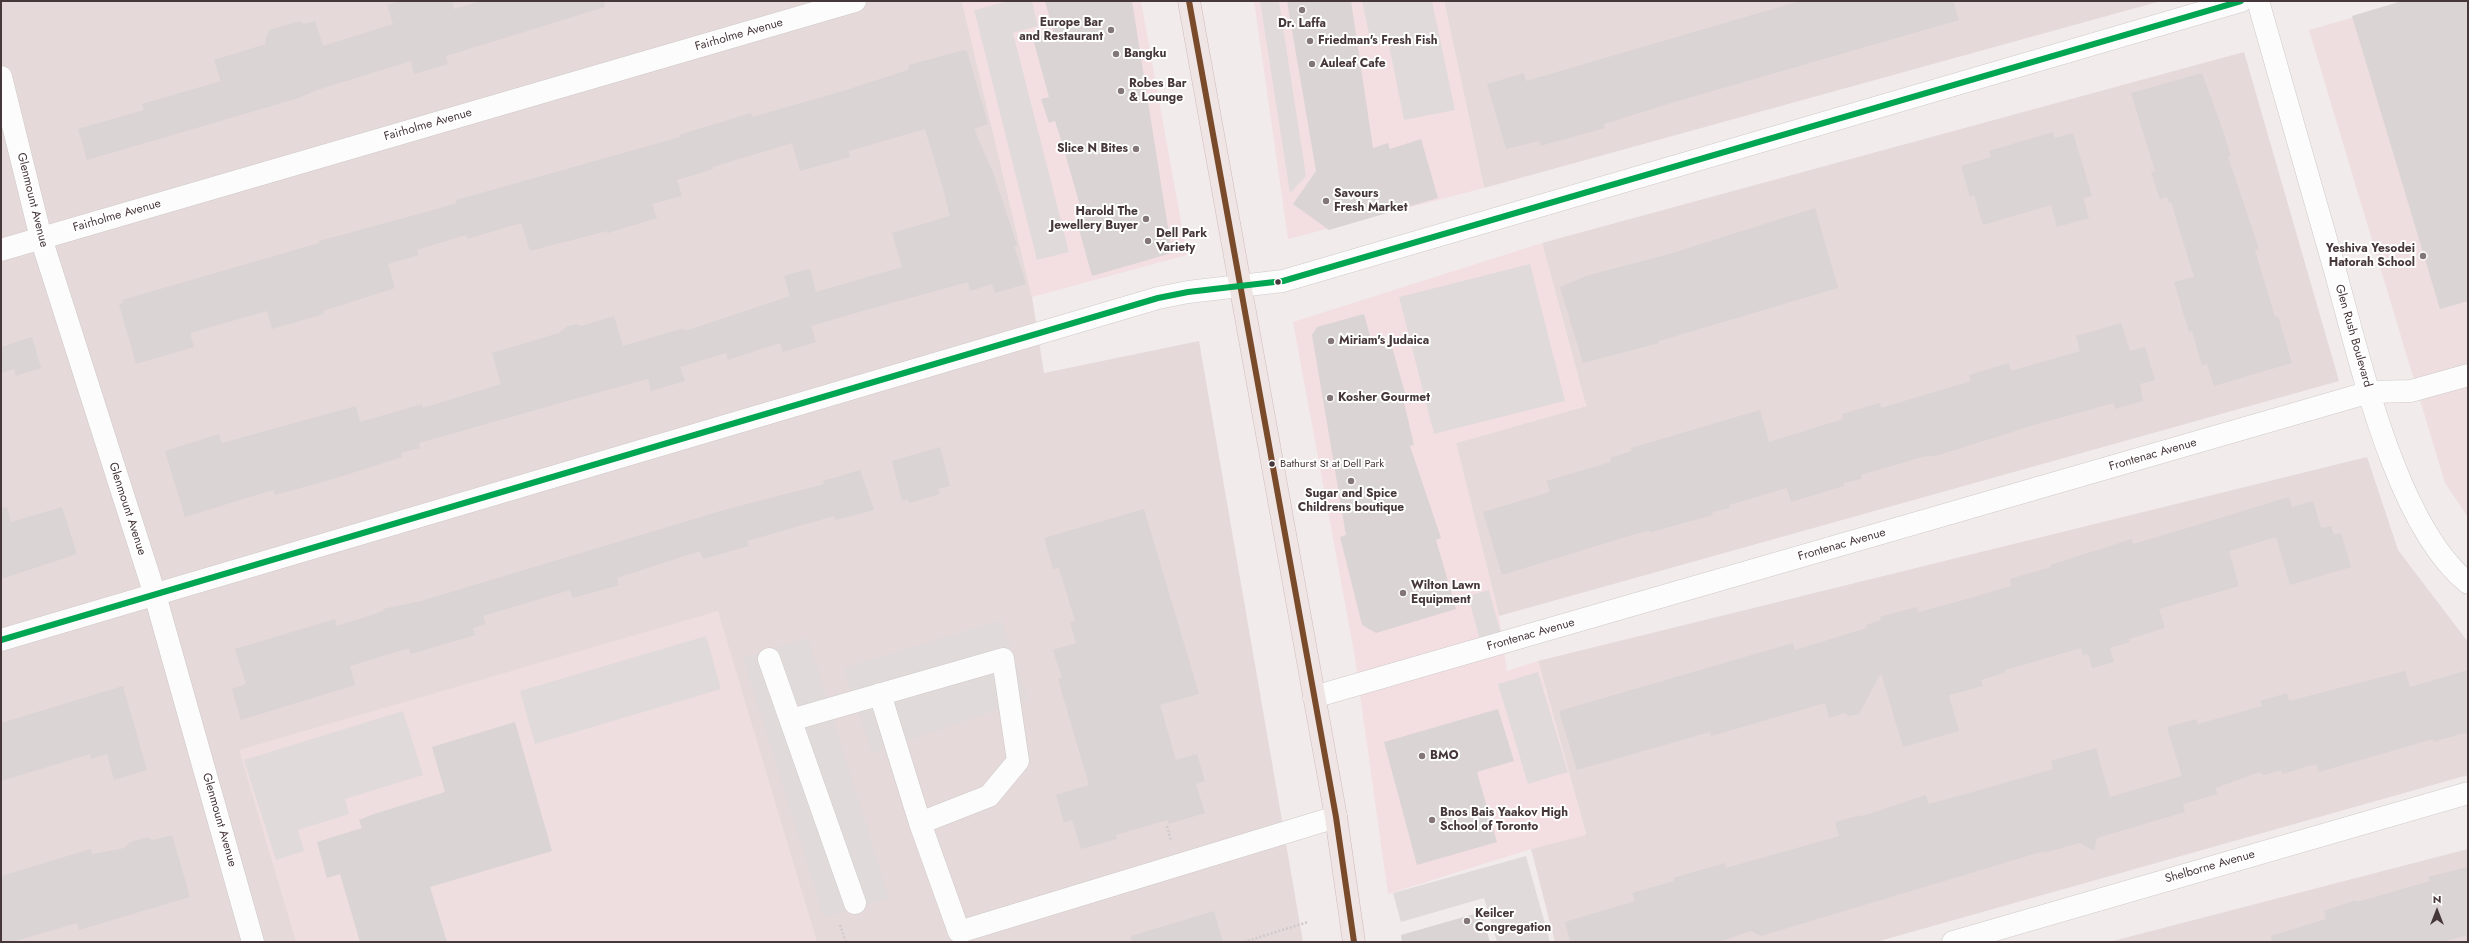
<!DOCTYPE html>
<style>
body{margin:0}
#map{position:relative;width:2469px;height:943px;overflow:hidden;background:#f1ebeb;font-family:Jost,sans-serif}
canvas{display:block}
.frame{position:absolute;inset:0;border:2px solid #46373a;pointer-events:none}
.north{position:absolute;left:2417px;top:891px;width:40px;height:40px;-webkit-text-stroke:3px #fff;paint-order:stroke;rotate:0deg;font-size:11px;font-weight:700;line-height:16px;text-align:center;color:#46373a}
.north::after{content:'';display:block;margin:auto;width:14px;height:18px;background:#46373a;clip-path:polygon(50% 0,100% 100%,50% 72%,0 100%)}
</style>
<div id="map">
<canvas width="2469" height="943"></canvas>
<div class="frame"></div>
<div class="north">N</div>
</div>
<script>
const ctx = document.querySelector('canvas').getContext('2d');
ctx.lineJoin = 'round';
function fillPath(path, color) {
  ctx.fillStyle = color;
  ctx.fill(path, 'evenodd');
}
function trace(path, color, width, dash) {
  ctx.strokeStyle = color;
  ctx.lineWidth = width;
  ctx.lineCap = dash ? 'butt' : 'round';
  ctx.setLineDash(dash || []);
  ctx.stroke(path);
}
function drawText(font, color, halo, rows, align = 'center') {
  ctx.font = font + ' Jost,sans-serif';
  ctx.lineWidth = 4;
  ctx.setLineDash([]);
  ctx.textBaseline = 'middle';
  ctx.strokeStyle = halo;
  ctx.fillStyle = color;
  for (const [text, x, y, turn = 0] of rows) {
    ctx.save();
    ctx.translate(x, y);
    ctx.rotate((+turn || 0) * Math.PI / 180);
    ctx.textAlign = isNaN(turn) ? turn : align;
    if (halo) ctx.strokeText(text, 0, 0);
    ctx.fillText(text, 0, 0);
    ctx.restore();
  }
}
fillPath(new Path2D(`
 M1 1H962L1032 297 1044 373 1199 341 1303 942H1Z
 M1444 1H2161L1484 188Z
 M2244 52 2339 381 1499 616 1456 443 1586 406 1542 243Z
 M2367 457 2398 550 2468 642V775L1876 942H1555L1531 849 1586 834 1538 661Z
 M2468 849V942H2109Z`), '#e5d9da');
fillPath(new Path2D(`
 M966 1H1141L1187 255 1032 297 962 2Z
 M1254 1H1444L1484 188 1288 239Z
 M1542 243 1586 406 1456 443 1499 616 1507 671 1538 661 1586 835 1531 849 1388 894 1354 652 1293 322Z`), '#f3dfe2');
fillPath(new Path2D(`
 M2411 1H2468V517L2445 483 2309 30Z
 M718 611 817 942H296L239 750Z`), '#eededf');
fillPath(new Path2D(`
 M1009 1H1032L1038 26 1013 33 1069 252 1037 260 974 10Z
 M1260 1H1279L1306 176 1290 193Z
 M1362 1H1432L1455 110 1404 120 1388 40 1371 43Z
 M1530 264 1565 401 1434 434 1399 297Z
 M1489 590 1502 638 1481 644 1468 596Z
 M1001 620 1028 699 872 753 843 668Z
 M706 636 721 689 535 744 520 691Z
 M808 638 889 898 824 918 743 658Z
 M1538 672 1568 772 1528 784 1498 684Z
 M403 711 423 775 345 799 349 814 298 830 304 851 276 860 244 760Z
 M1526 856 1550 942H1497L1484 898 1401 922 1393 893Z`), '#e1dadb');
fillPath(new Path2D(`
 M400 1H452L454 9 481 1H604L605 7 446 56 448 64 414 74 411 61 317 90 299 98 87 160 78 129 144 110 142 104 221 81 214 60 266 44 265 40 269 30 299 21 304 24 315 21 323 46 393 24 387 5Z
 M1045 1H1132L1172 253 1092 276 1077 222 1084 220 1063 146 1055 121 1049 123 1041 99 1049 97 1033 39 1054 33Z
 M1287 1H1351L1373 148 1388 143 1390 149 1421 139 1438 198 1329 230 1293 204 1316 171Z
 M1800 1H1953L1959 20 1671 103 1604 124 1605 128 1540 146 1539 141 1506 149 1487 84 1524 73 1526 81Z
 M2402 1H2468V301L2440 309 2352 16Z
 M964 50 967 51 988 124 974 129 994 175 1017 245 1014 246 1026 284 995 293 992 284 970 291 968 282 866 310 811 326 816 342 783 352 780 343 728 360 726 353 680 367 685 381 651 391 648 379 578 398 419 443 420 448 401 453 402 457 333 479 275 495 273 490 185 517 165 451 219 434 222 443 356 406 360 422 422 404 423 408 501 384 492 353 559 333 568 326 577 324 581 326 614 316 623 346 684 328 685 331 790 296 784 276 797 272 810 269 816 292 902 267 892 233 950 216 941 181 925 129 849 151 850 157 800 171 792 143 713 167V169L677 180 682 196 652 204 657 218 608 233 607 231 530 251 521 223 467 239 466 235 417 250 419 255 388 264 395 288 323 311 324 314 272 329 267 311 190 333 194 347 136 364 119 304 123 303 122 300 319 243V241L426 212 457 203 456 200 680 137 679 135 751 113 752 117 843 91 908 70 909 65Z
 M2202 73 2222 128 2231 156 2228 157 2259 249 2255 250 2275 317 2278 316 2292 363 2214 386 2207 364 2202 366 2192 331 2189 332 2174 282 2194 277 2171 202 2169 203 2167 197 2160 199 2151 172 2155 171 2131 93Z
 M2053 132 2055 138 2073 133 2092 196 2083 198 2089 218 2057 227 2051 205 1983 225 1974 195 1970 197 1961 166 1991 157 1989 151Z
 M1815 208 1838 288 1659 341V343L1583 363 1560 287 1589 275 1666 255Z
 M1364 314 1373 346 1390 340 1405 393 1402 394 1414 445 1410 446 1441 538 1436 540 1456 609 1376 633 1362 625 1340 537 1346 535 1312 335 1317 327Z
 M2121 323 2130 351 2145 347 2155 380 2140 384 2143 401 2115 409 2114 403 2034 425 1939 455 1922 457 1861 475 1862 479 1844 483V486L1791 502 1787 488 1729 505 1730 508 1712 512 1713 515 1651 532 1650 530 1632 535 1502 575 1483 512 1550 492 1546 481 1611 462 1610 458 1632 451 1631 448 1760 410 1769 442 1843 419 1842 414 1880 403 1881 408 1971 381 1969 375 2009 363 2011 371 2080 351 2076 336Z
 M32 337 41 368 16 376 14 369 1 373V347Z
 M940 447 950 486 938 489 940 494 909 503 908 499 902 501 892 461Z
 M860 470 874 510 835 520 834 516 747 541 749 546 703 559 700 551 617 578 619 585 573 598 570 590 483 616 486 624 473 628 475 635 411 654 409 648 350 666 355 685 241 720 232 689 246 684 235 649 332 620 335 619 337 626 384 611 383 609 421 601 724 510 824 484 823 481Z
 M2289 497 2292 507 2313 501 2321 528 2331 526 2334 535 2341 533 2351 567 2290 585 2276 537 2229 551 2239 586 2159 609 2165 628 2129 639 2130 642 2110 648 2114 662 2092 668 2088 654 2083 655 2081 648 2005 670 2006 672 1981 680 1983 686 1949 695 1959 731 1903 747 1881 673 1859 714 1849 716 1844 713 1829 718 1825 703 1711 736 1710 732 1577 770 1559 711 1793 643 1795 650 1867 628 1866 625 1881 620 1880 617 1916 607 1919 612 1967 599 2011 586 2010 579 2051 567 2050 565 2132 539 2133 544 2187 528Z
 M7 507 11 522 62 507 77 554 1 579V508Z
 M1144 509 1199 694 1160 705 1176 760 1197 754 1205 781 1196 784 1205 813 1169 824 1167 820 1116 835 1117 839 1081 849 1072 820 1064 823 1056 795 1089 785 1058 679 1062 678 1053 650 1076 643 1070 622 1075 621 1059 568 1053 569 1044 538Z
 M2468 670V732L2433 742V739L2319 772 2316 764 2282 774 2281 770 2264 775 2259 772 2216 788 2217 794 2183 804 2185 812 2097 838 2094 851 2080 843 2044 853V851L1761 936 1751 931 1719 942H1570L1565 922 1635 901 1632 893 1674 881 1673 878 1725 863 1726 868 1839 836 1835 822 1860 815V817L1926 795 1929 804 1969 793 2053 769 2051 761 2096 748 2110 797 2182 776 2167 727 2196 719 2198 724 2262 706 2260 701 2287 693 2289 701 2405 671 2410 687Z
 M123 686 147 770 114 780 107 754 91 759 90 754 1 781V723Z
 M1498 709 1514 761 1477 772 1497 842 1417 865 1384 742Z
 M515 722 552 851 430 887 447 942H360L340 874 327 878 317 842 362 828 359 820 371 815 445 792 432 747Z
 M172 835 190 897 79 930 77 923 12 942H1V876L91 849 92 854 125 848 130 842 147 837 153 840Z
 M2468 867V935L2442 942H2272L2271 936 2326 919 2324 911 2356 900 2357 902 2430 881 2428 877Z
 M1214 911 1223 942H1131V936Z
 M1481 912 1490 942H1402L1401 935Z`), '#dad4d4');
const minor = new Path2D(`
 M2258 1C2283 87 2307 174 2332 260 2358 350 2394 524 2468 583
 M1 77 41 238 155 595 253 942
 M1 250 855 1
 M1 640 1158 298 1188 292 1283 281 2241 1
 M769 659 855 903
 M880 694 920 823
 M1314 697 2370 392 2411 391 2468 375
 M791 720 1003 659 1018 761 989 796 920 823 959 932 1336 817
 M1953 942 2468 793`);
const major = new Path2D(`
 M1189 1 1336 817 1354 942`);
trace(minor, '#cfc9c9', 23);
trace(major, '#d2babb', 23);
trace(new Path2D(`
 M1167 826 1171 841
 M840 925 846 942
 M1244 942 1308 922`), '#d1cacb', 2.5, [2, 2]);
trace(minor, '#fdfcfc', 22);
trace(major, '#f0e5e5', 22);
trace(new Path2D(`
 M1189 1 1336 817 1354 942`), '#7a4b2a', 6);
trace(new Path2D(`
 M1 640 1158 298 1188 292 1283 281 2241 1`), '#00a651', 6);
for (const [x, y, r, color] of [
 [1302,10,4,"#827678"],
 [1111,30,4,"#827678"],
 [1310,41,4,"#827678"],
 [1116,54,4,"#827678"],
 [1312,64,4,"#827678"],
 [1121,91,4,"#827678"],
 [1136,149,4,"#827678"],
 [1326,201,4,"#827678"],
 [1146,219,4,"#827678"],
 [1148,241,4,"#827678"],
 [2423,256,4,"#827678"],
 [1278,282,3.5,"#46373a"],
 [1331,341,4,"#827678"],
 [1330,398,4,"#827678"],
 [1272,464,3.5,"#46373a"],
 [1351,481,4,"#827678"],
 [1403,593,4,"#827678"],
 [1422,756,4,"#827678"],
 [1432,820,4,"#827678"],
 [1467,921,4,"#827678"]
]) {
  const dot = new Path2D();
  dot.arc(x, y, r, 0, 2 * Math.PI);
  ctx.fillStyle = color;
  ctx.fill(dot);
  trace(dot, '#fff', 1.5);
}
drawText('11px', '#46373a', '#fff', [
 ["Bathurst St at Dell Park",1280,464]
], 'left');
drawText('bold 12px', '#46373a', '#fff', [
 ["Europe Bar",1103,23,"right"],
 ["and Restaurant",1103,37,"right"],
 ["Dr. Laffa",1302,24,"center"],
 ["Friedman's Fresh Fish",1318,41],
 ["Bangku",1124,54],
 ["Auleaf Cafe",1320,64],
 ["Robes Bar",1129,84],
 ["& Lounge",1129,98],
 ["Slice N Bites",1128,149,"right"],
 ["Savours",1334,194],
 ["Fresh Market",1334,208],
 ["Harold The",1138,212,"right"],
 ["Jewellery Buyer",1138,226,"right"],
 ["Dell Park",1156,234],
 ["Variety",1156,248],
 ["Yeshiva Yesodei",2415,249,"right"],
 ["Hatorah School",2415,263,"right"],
 ["Miriam's Judaica",1339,341],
 ["Kosher Gourmet",1338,398],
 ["Sugar and Spice",1351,494,"center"],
 ["Childrens boutique",1351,508,"center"],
 ["Wilton Lawn",1411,586],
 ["Equipment",1411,600],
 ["BMO",1430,756],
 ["Bnos Bais Yaakov High",1440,813],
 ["School of Toronto",1440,827],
 ["Keilcer",1475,914],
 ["Congregation",1475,928]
], 'left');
drawText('12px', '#46373a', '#fff', [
 ["Fairholme Avenue",739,35,-16],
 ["Fairholme Avenue",428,125,-16],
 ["Glenmount Avenue",32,200,76],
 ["Fairholme Avenue",117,216,-16],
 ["Glen Rush Boulevard",2353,336,74],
 ["Frontenac Avenue",2153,455,-16],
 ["Glenmount Avenue",127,509,72],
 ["Frontenac Avenue",1842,545,-16],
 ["Frontenac Avenue",1531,635,-16],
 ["Glenmount Avenue",219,820,74],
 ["Shelborne Avenue",2210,867,-16]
]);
</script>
